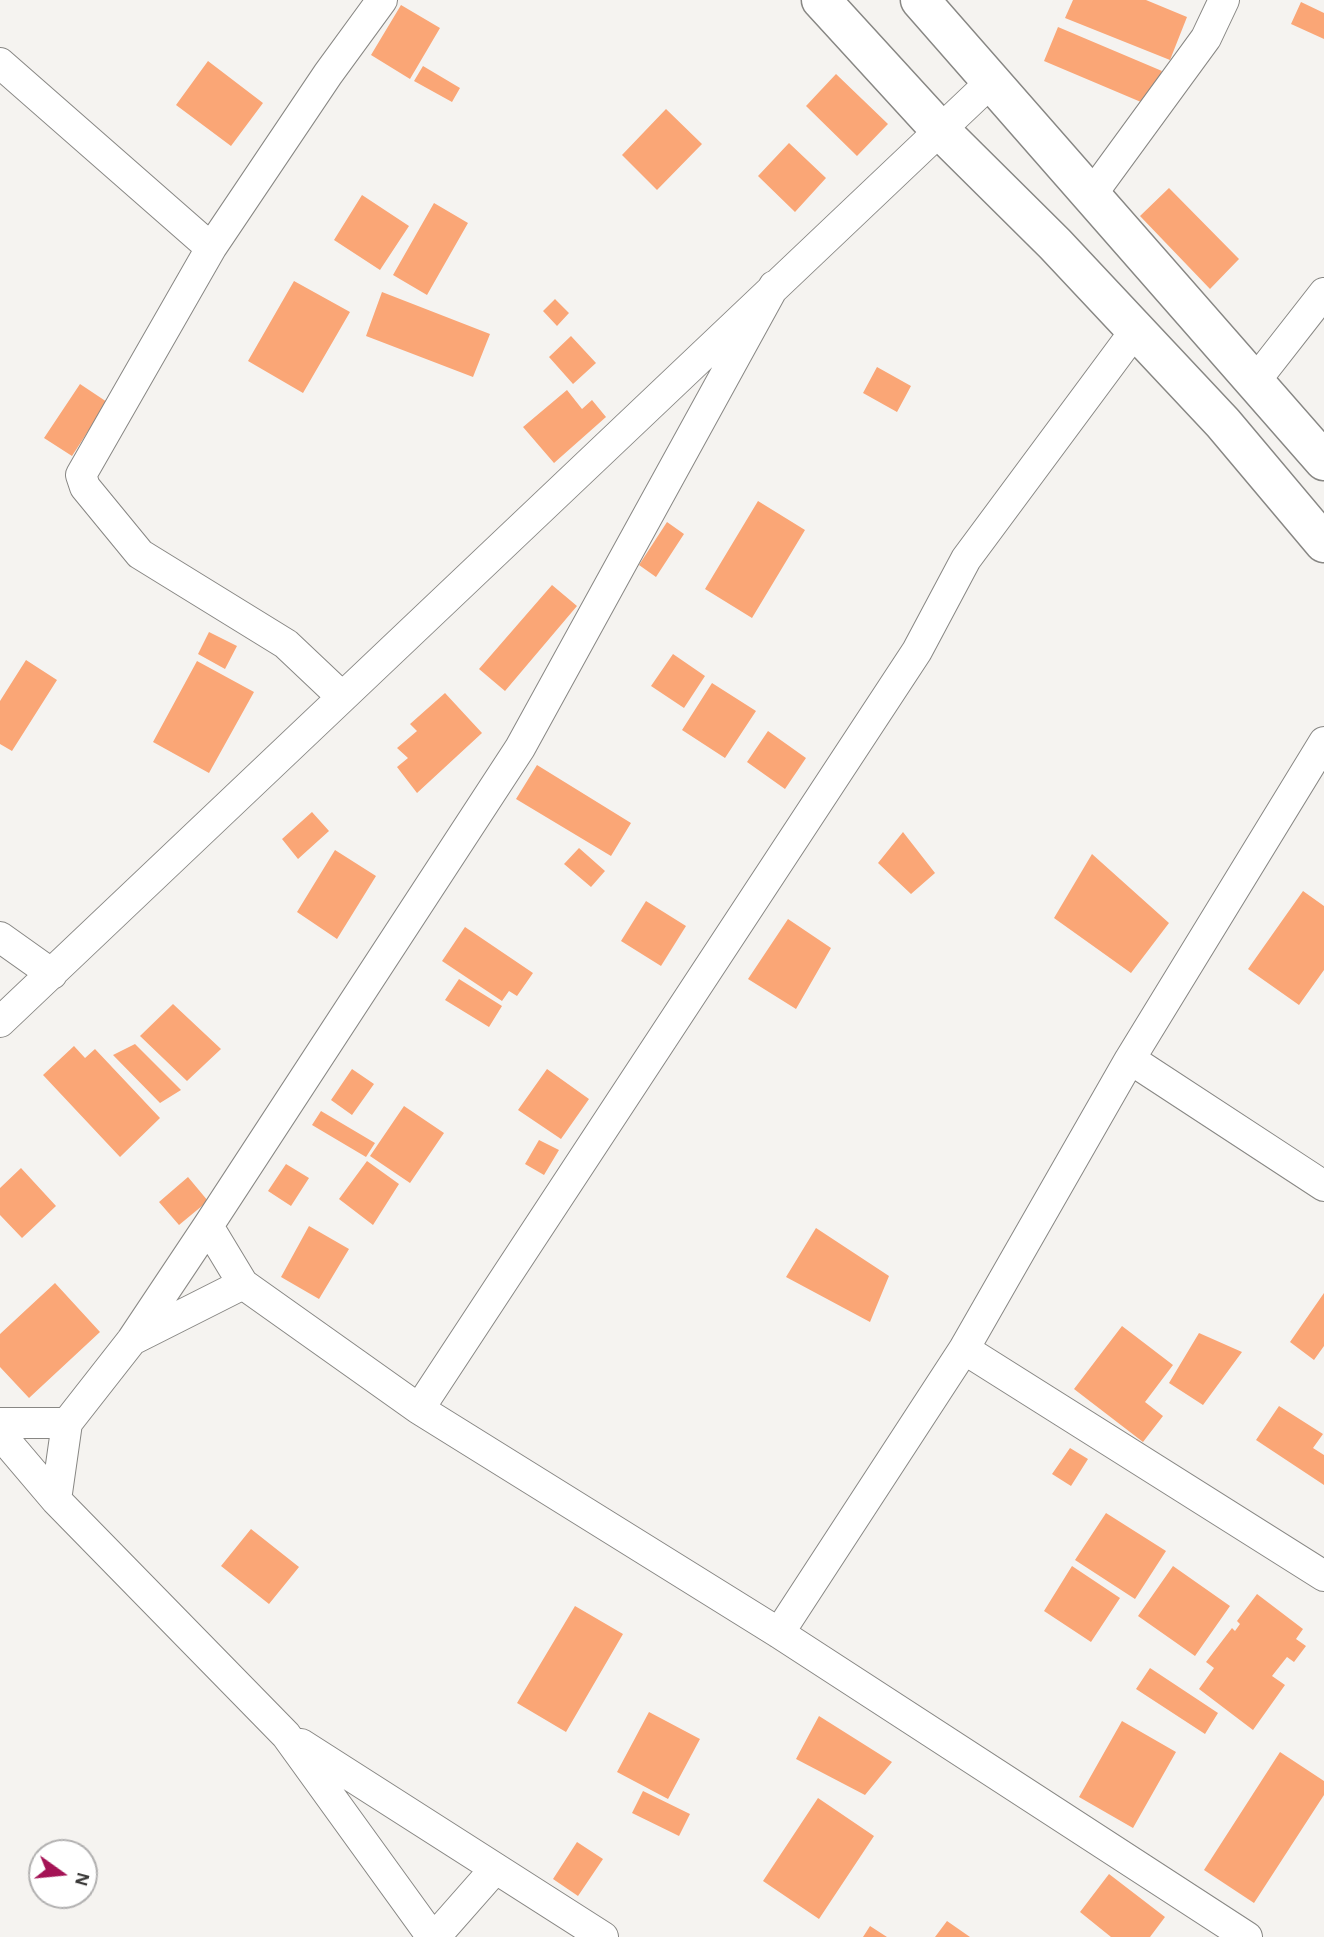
<!DOCTYPE html>
<style>
body{margin:0}
#map{position:relative;width:1324px;height:1937px;overflow:hidden;background:#f5f3f0;font-family:"Alegreya Sans",sans-serif}
canvas{display:block}
.north{position:absolute;left:28px;top:1839px;width:70px;height:70px;box-sizing:border-box;background:#fff;border:2px solid #b1b0b0;border-radius:50%;rotate:105deg;font-size:19px;font-weight:700;line-height:28px;text-align:center;color:#3b3a39}
.north::after{content:'';display:block;margin:auto;width:24px;height:32px;background:#a41355;clip-path:polygon(50% 0,100% 100%,50% 72%,0 100%)}
</style>
<div id="map">
<canvas width="1324" height="1937"></canvas>
<div class="north">N</div>
</div>
<script>
const ctx = document.querySelector('canvas').getContext('2d');
ctx.lineJoin = 'round';
function fillPath(path, color) {
  ctx.fillStyle = color;
  ctx.fill(path, 'evenodd');
}
function trace(path, color, width, dash) {
  ctx.strokeStyle = color;
  ctx.lineWidth = width;
  ctx.lineCap = dash ? 'butt' : 'round';
  ctx.setLineDash(dash || []);
  ctx.stroke(path);
}
fillPath(new Path2D(`
 M1073 0H1146L1187 17 1170 60 1065 18Z
 M1301 2 1324 13V39L1291 24Z
 M401 5 440 28 410 79 371 55Z
 M1058 27 1162 71 1148 105 1044 61Z
 M208 61 263 103 231 146 176 105Z
 M423 66 460 88 452 102 414 81Z
 M836 74 888 124 857 156 806 106Z
 M666 109 702 144 657 190 622 155Z
 M789 143 826 178 795 212 758 176Z
 M1169 188 1239 259 1210 289 1140 216Z
 M362 195 409 226 380 270 334 240Z
 M434 203 468 223 427 295 393 275Z
 M294 281 350 312 303 393 248 361Z
 M382 292 490 334 473 377 366 336Z
 M555 299 569 313 557 326 543 311Z
 M571 336 596 363 573 384 549 357Z
 M877 367 911 386 897 412 863 393Z
 M80 384 107 402 72 456 44 438Z
 M567 390 582 409 592 400 606 417 554 463 523 427Z
 M758 501 805 530 752 618 705 589Z
 M667 522 684 534 656 577 639 565Z
 M552 585 577 606 505 691 479 669Z
 M209 632 237 646 225 669 198 654Z
 M673 654 705 676 684 708 651 686Z
 M26 660 57 680 12 751 0 744V701Z
 M197 661 254 692 209 773 153 742Z
 M712 683 756 711 725 758 682 730Z
 M445 693 482 733 417 793 397 767 408 758 397 748 417 731 410 724Z
 M768 731 806 758 785 789 747 762Z
 M537 765 631 823 611 856 516 799Z
 M312 812 329 831 298 859 282 839Z
 M903 832 935 873 911 894 878 863Z
 M579 848 605 871 591 887 564 864Z
 M335 850 376 876 337 939 297 912Z
 M1092 854 1169 923 1131 973 1054 918Z
 M1303 891 1324 906V970L1299 1005 1248 969Z
 M646 901 686 926 661 966 621 941Z
 M788 919 831 948 796 1009 748 979Z
 M465 927 533 973 517 996 509 991 502 1001 442 961Z
 M459 979 502 1006 489 1027 445 1000Z
 M173 1004 221 1049 187 1081 140 1036Z
 M135 1044 181 1090 160 1103 113 1055Z
 M74 1046 85 1058 95 1049 160 1118 120 1157 43 1075Z
 M352 1069 374 1084 352 1115 331 1100Z
 M547 1069 589 1099 561 1139 518 1110Z
 M404 1106 444 1133 410 1183 370 1156Z
 M321 1111 375 1143 366 1157 312 1125Z
 M539 1140 559 1150 544 1175 525 1164Z
 M367 1161 399 1184 373 1225 339 1199Z
 M286 1164 309 1178 291 1206 268 1191Z
 M21 1168 56 1206 22 1238 0 1215V1188Z
 M188 1177 208 1201 179 1225 159 1202Z
 M309 1226 349 1249 319 1299 281 1277Z
 M816 1228 889 1276 870 1322 786 1277Z
 M55 1283 100 1332 29 1398 0 1367V1334Z
 M1324 1293V1346L1314 1360 1290 1342Z
 M1122 1326 1173 1365 1145 1402 1163 1416 1143 1442 1074 1389Z
 M1199 1333 1242 1352 1203 1405 1169 1383Z
 M1279 1406 1323 1434 1313 1448 1324 1455V1485L1256 1440Z
 M1070 1448 1088 1459 1071 1486 1052 1474Z
 M1106 1513 1166 1551 1135 1599 1075 1560Z
 M251 1529 299 1567 269 1604 221 1566Z
 M1072 1566 1120 1598 1091 1642 1044 1611Z
 M1173 1566 1230 1606 1195 1656 1138 1616Z
 M1257 1594 1303 1629 1296 1639 1306 1646 1294 1662 1287 1657 1272 1676 1285 1685 1253 1730 1199 1689 1214 1668 1206 1662 1232 1628 1235 1631 1240 1624 1237 1621Z
 M575 1606 623 1634 566 1732 517 1703Z
 M1150 1668 1218 1713 1205 1734 1136 1689Z
 M649 1712 700 1739 668 1799 617 1772Z
 M819 1716 892 1762 865 1795 796 1759Z
 M1122 1721 1176 1752 1133 1828 1079 1797Z
 M1280 1752 1324 1781V1795L1254 1903 1204 1870Z
 M643 1791 690 1814 679 1836 632 1813Z
 M818 1798 874 1836 819 1919 763 1881Z
 M577 1842 603 1859 578 1896 553 1879Z
 M1109 1874 1165 1917 1150 1937H1111L1080 1912Z
 M947 1921 970 1937H935Z
 M870 1926 887 1937H863Z`), '#faa676');
const minor = new Path2D(`
 M0 63 211 248
 M1092 194 1206 38 1224 0
 M1256 380 1324 293
 M341 696 286 644 140 554 85 487 81 475 211 248 328 74 382 0
 M0 937 52 974
 M0 1022 992 81
 M1130 1059 1324 1186
 M208 1226 243 1284 419 1409 779 1633 1247 1937
 M134 1339 243 1284
 M964 1349 1324 1576
 M419 1409 917 651 966 559 1135 331
 M0 1423H67
 M0 1434 56 1500 286 1735 432 1937
 M56 1500 67 1423 132 1340 208 1226 520 748 774 286
 M779 1633 964 1349 1130 1059 1324 742
 M301 1744 603 1937
 M435 1937 494 1870`);
const primary = new Path2D(`
 M821 0 940 130 1055 244 1223 423 1324 543
 M920 0 1324 461`);
trace(minor, '#888784', 32);
trace(primary, '#888784', 41);
trace(minor, '#fff', 30);
trace(primary, '#fff', 38);
</script>
